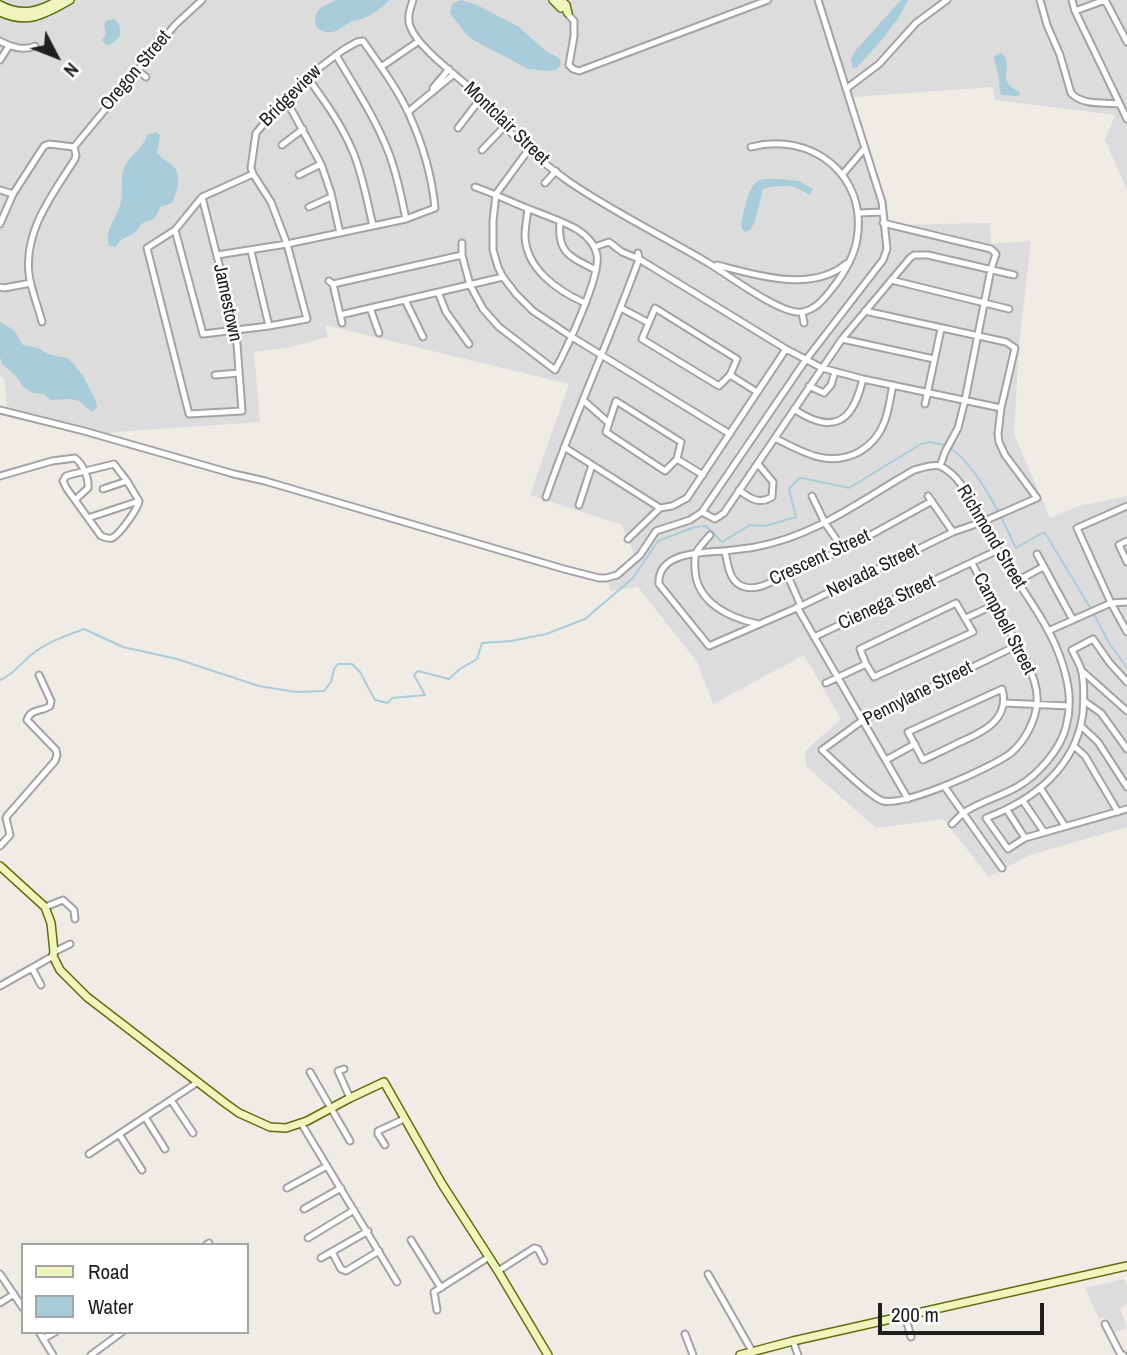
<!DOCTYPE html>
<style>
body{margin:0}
#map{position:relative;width:1127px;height:1355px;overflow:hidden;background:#efece6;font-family:"Archivo Narrow",sans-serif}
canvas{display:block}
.legend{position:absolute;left:21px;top:1243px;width:228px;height:91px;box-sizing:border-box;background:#fff;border:2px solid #a5a5a5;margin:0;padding:9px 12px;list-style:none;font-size:21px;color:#1f1f1f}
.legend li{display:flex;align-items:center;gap:14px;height:35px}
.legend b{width:35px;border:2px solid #a5a5a5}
.north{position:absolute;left:21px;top:21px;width:70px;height:70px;-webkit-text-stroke:5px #fff;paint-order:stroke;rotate:132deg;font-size:19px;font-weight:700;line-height:28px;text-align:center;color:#1f1f1f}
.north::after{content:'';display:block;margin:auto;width:24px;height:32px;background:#1f1f1f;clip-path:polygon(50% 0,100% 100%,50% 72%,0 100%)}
.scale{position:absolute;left:878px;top:1303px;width:166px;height:32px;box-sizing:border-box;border:4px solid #1f1f1f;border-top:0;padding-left:9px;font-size:21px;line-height:24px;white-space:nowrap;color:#1f1f1f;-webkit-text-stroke:5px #fff;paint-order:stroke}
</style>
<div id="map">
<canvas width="1127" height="1355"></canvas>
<ul class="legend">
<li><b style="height:9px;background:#f0f5bd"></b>Road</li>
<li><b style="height:19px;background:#a9ccda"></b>Water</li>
</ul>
<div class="north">N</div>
<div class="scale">200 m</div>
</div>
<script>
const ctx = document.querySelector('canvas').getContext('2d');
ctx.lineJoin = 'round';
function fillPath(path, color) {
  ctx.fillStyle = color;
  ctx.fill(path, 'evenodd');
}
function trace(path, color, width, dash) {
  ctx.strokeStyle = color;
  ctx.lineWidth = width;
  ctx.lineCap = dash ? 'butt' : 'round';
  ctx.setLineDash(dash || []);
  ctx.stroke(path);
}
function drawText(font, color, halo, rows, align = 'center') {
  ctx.font = font + ' "Archivo Narrow",sans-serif';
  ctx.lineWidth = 5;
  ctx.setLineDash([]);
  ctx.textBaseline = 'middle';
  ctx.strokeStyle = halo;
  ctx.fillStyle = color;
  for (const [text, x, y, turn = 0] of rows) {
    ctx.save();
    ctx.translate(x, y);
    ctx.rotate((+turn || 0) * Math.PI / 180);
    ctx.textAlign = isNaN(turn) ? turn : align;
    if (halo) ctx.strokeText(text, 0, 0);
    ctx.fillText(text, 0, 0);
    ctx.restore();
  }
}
fillPath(new Path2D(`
 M0 0H1127V190L1105 140 1115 115 995 100 993 87 852 97 891 225 990 223 991 244 1031 241 1019 346 1014 434 1050 518 1079 506 1127 496V827L1030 855 989 877 943 819 876 828 806 766 805 751 841 719 804 655 713 704 697 662 638 587 610 591 608 580 622 575 636 559 622 525 530 495 569 384 325 325 328 337 291 347 254 352 260 422 115 432 95 438 22 416 7 407 4 379 0 376Z
 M1124 1279 1127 1285V1304L1120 1308 1127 1328 1111 1334 1104 1317 1099 1319 1085 1288Z`), '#dddcdc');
fillPath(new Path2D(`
 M336 0H389C384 7 370 16 362 19 360 19 353 21 351 22 344 25 339 31 332 32 325 33 321 31 316 27 313 7 322 8 336 0Z
 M461 0 477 5 519 27 547 52 558 57 561 62 560 66 556 70 546 71 528 69 517 63 473 40 465 33 450 13 452 4Z
 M901 0H908C896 26 876 47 857 67L853 68 851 59 855 51Z
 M114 19C120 24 121 29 120 36L112 44 106 45 102 41 106 34 104 23 108 20Z
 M1002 53C1016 69 993 80 1020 92V95L1016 96 1001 95C999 89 999 84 999 78 998 70 994 64 994 56Z
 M156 132 160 135 157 152C161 158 165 160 171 164 184 174 177 191 172 203L160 207C153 227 150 216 141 225 138 228 137 231 134 233 126 238 120 238 116 247L109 246C104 230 116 220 120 205 124 193 119 178 125 166 131 154 143 149 147 135Z
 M781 179 799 181 813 189 810 195C805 193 799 189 794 187 784 185 771 186 763 189L755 221 751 229 745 232 742 229 741 223C744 213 748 186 758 181 764 178 774 179 781 179Z
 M0 322 14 330 23 345 38 348 48 354 67 358 74 364 83 376 96 401 97 407 92 412 79 401 71 399 51 400 43 394 33 393 23 387 18 378 2 364 0 357Z`), '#a9ccda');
trace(new Path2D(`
 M950 448C978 467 1002 518 1016 548L1042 533H1045L1091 609
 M1094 614 1109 643 1127 668
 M0 680C13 675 20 664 31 655 47 642 65 636 84 629L123 647 177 659 259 686 296 692 324 691 331 682 334 669 338 664H352L360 672 375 700 388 703 392 698 425 695 414 675 418 671 449 679 460 669 477 659 482 643 511 641 546 634 585 619 633 578 658 541 695 527 706 526 722 542 750 525 765 526 796 517 789 489 799 478H802L849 488 921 444 930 442 945 445`), '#a9ccda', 2);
const street = new Path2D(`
 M413 0C410 9 407 17 410 26 418 49 462 79 480 97 489 105 496 116 504 125 522 146 546 165 568 181 613 212 663 236 710 264 728 275 783 316 802 312 815 310 824 299 831 290 843 275 854 258 857 239 868 175 811 131 751 147
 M1040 0 1047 25 1060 55 1071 93C1083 106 1103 102 1119 104
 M1072 0 1075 11 1127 119
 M1105 0 1127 42
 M1075 11 1105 0
 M566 12 574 21V36L569 65 573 69 579 71 768 0
 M0 41C10 47 24 51 35 46
 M336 55C354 86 375 117 388 151 397 173 401 196 406 219
 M0 60 9 46
 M381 67 419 41
 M137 70 146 77
 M307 77C324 100 342 125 353 152 363 176 367 201 373 226
 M433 88 449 69
 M846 89 879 64 916 23 947 0
 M285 98 321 164 331 193 340 233
 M408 112 454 74
 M458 128 481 98
 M282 145 303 129
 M74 147 175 25 202 0
 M529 149 496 194 493 221V250L498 267 503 277 516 294 533 311 572 337 730 434
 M482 150 505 126
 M299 175 321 164
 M842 175 865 148
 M545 183 556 171
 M0 190 13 194
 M202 197 236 331 242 411 189 414 147 248 175 230 202 197 253 174
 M309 207 331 197
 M528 209C527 218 525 227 525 236 526 269 558 291 585 303
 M858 213 883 212
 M560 222C557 253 570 257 596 270
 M883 223 991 249 996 254 991 269 965 400 958 428 945 452 940 466
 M0 224 13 194 44 146 49 144 74 147
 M175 230 203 334 269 326 307 319 287 244 271 202 253 174 251 168 256 133 291 92 307 77 343 50 357 42 363 41C379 64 397 88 409 114 422 143 432 176 435 208L406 219 287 244 217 255
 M462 243V255L470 285 483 309 499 327 555 370C566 350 601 276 597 255 595 245 587 236 578 230 565 222 544 215 529 209 511 202 493 193 475 187
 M594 247 609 242 622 252 639 259 786 349 822 368 863 379 1001 408
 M251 251 269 326
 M717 265C756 275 811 293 846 264
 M891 280 1009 309
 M329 281 333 284 462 255
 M333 284 342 323
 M0 287 4 288 31 283
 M438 292 446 312 469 344
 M405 300 423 337
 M370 308 379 333
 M621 308 649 323
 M655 308 737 359 730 375 719 386 642 339Z
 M865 311 1006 342 1015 348 1001 408 998 434 999 442 1005 455 1037 498 982 522 953 532 801 606 709 646 659 584C657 552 701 553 723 551 733 550 744 549 755 547 816 536 861 500 914 470 922 468 932 464 940 466 947 469 956 477 960 483 975 502 985 527 997 548 1016 583 1045 617 1059 654 1068 678 1073 701 1066 727 1060 750 1038 775 1017 787 1001 796 983 801 968 810 962 813 957 819 952 824
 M802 312 804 323
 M340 315 503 277
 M42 322C38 306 31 290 29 274 24 230 53 194 75 159L76 155 74 147
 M842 339 934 359
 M215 375 239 373
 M730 375 757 392
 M809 386 824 393 831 385 835 372
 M584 401 609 423
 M616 401 681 442 677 459 665 471 606 432Z
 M925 404 941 329
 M794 409C810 420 835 432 850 411 857 402 860 390 863 379
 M0 410 84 431 234 474 265 481 564 569 599 578H606L617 575 640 555 656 531 690 520 702 512 805 361 883 260 887 249 882 202 818 0
 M775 438C802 452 829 468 859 452 871 445 879 436 884 423 889 411 890 398 893 385
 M564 447 660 508
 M677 459 703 475
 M114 464 127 481 139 501C138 509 119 535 112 538 107 539 105 537 101 536L67 489 63 481 66 476 73 474Z
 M0 476 52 461 75 458C83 464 89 478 88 488L75 500
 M103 489 127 481
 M739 490C749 498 759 505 772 497L773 482 758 464
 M812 496 825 523 843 549
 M928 496 953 532
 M546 497C574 416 610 339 639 259L638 253
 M579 505 592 465
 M1127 506 1077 528 1111 603 1127 632
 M702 512 715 519 724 513 842 339 910 258 914 255H928L1014 275
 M88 518 139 501
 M710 535C706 540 699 547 696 553 694 558 695 565 695 570 697 603 730 618 758 624
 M628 539 660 508 672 506 687 498 786 349
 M1127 541 1119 545 1127 562
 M725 551C728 565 729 583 745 587 761 591 777 578 791 572 809 564 828 556 846 548 875 533 903 517 932 501
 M1037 554 1073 620
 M972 563C979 577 987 591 994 605 1008 629 1040 675 1037 702 1036 720 1025 741 1011 753 991 768 906 806 883 801 871 798 833 760 822 750L863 720 1018 645
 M787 574 801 606
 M1017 581 1043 567
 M956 603 973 632 874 677 866 664 860 649Z
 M797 607 908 799
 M966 618 994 605
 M1048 631 1111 603 1127 602
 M814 637 998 550
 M1081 670 1127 711
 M1127 682 1109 662 1093 639 1072 650C1075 656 1079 663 1081 669 1085 683 1084 699 1083 713 1076 767 1034 800 986 818L1008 849 1025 838 1127 809
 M826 683 866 664
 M1002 689C1011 720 981 733 958 743 947 749 935 754 923 760L908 732Z
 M1084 701 1101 713 1127 749
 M1004 703 1069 706
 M1081 726 1098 742 1127 787
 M1074 746 1085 756 1118 812
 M886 760 915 744
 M944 786 1002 868
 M1041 789 1065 826
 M1023 801 1044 832
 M1007 810 1025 838
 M0 846 10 835 6 818 7 816 55 761 57 755 56 750 27 720C31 708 42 712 50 706L51 701 39 675
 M45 907 63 900 74 910 75 919
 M54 952 70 944
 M32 968 41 985
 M0 986 53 956
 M344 1069 338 1071 350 1098
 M310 1072 350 1141
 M171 1100 193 1133
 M145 1117 165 1149
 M301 1123 397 1282
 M119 1134 142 1170
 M385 1145 378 1134V1131L404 1119
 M89 1154 198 1082
 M287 1188 327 1166
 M304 1209 341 1188
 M308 1238 354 1210
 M411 1240 441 1288
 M206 1245 209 1243
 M332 1252 341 1269 346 1271 379 1251
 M321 1258 368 1231
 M498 1271 534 1248 538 1249 544 1261
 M0 1274 23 1308
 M708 1274 752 1351
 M0 1303 14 1294
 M437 1310 434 1292 489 1257
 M905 1315 911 1337
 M1105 1324 1120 1353 1123 1355
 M39 1332 53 1355
 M685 1334 693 1355
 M43 1339 55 1332
 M793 1341 798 1355
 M91 1355 122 1332`);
const secondary = new Path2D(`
 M553 0 561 8
 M561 0 566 5 568 13
 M0 5C22 17 40 11 59 0
 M0 12C28 25 45 14 70 0
 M0 866 45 907 51 923 54 952 53 956 60 970 87 997 225 1103 239 1113 270 1127 286 1128 307 1121 350 1098 384 1082 442 1184 498 1271 548 1355
 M740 1355 793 1341 1127 1266`);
trace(street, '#a3a3a3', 9);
trace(secondary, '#606f0c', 10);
trace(street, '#fff', 5);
trace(secondary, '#f0f5bd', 7);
drawText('19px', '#1f1f1f', '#fff', [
 ["Oregon Street",136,71,-50],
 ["Bridgeview",291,96,-45],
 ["Montclair Street",506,124,44],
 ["Jamestown",227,303,78],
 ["Richmond Street",991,537,59],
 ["Crescent Street",820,558,-25],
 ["Nevada Street",873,571,-26],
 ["Cienega Street",887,603,-25],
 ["Campbell Street",1004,624,62],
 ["Pennylane Street",918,694,-27]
]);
</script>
